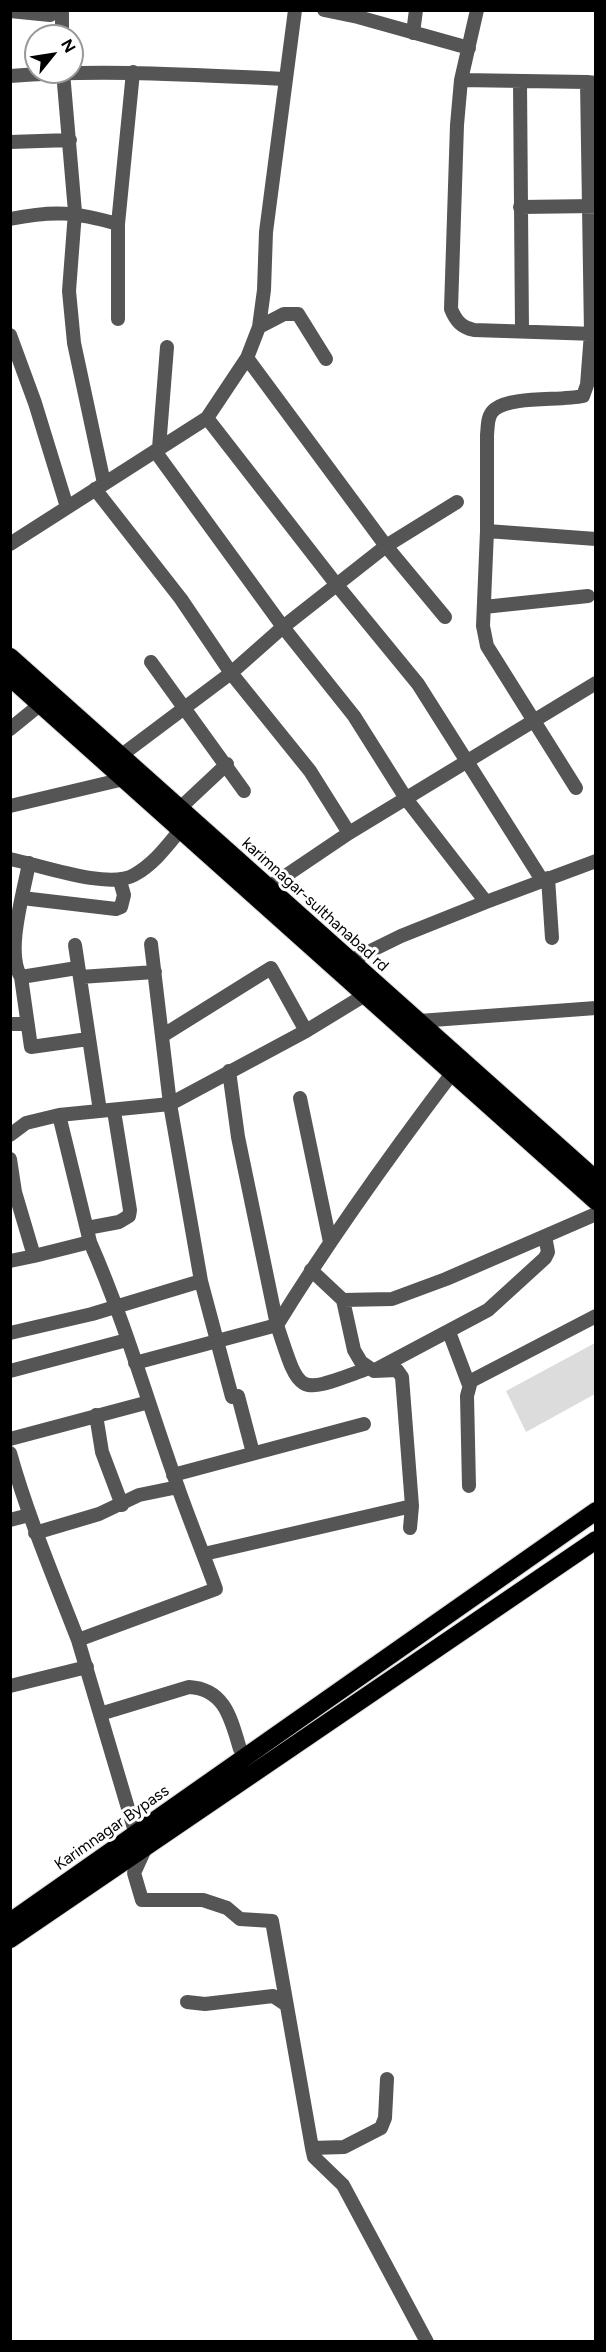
<!DOCTYPE html>
<style>
body{margin:0}
#map{position:relative;width:606px;height:2352px;overflow:hidden;background:#fff;font-family:Figtree,sans-serif}
canvas{display:block}
.frame{position:absolute;inset:0;border:12px solid #000;pointer-events:none}
.north{position:absolute;left:24px;top:24px;width:60px;height:60px;box-sizing:border-box;background:#fff;border:2px solid #999;border-radius:50%;rotate:60deg;font-size:16px;font-weight:700;line-height:24px;text-align:center;color:#000}
.north::after{content:'';display:block;margin:auto;width:21px;height:27px;background:#000;clip-path:polygon(50% 0,100% 100%,50% 72%,0 100%)}
</style>
<div id="map">
<canvas width="606" height="2352"></canvas>
<div class="frame"></div>
<div class="north">N</div>
</div>
<script>
const ctx = document.querySelector('canvas').getContext('2d');
ctx.lineJoin = 'round';
function fillPath(path, color) {
  ctx.fillStyle = color;
  ctx.fill(path, 'evenodd');
}
function trace(path, color, width, dash) {
  ctx.strokeStyle = color;
  ctx.lineWidth = width;
  ctx.lineCap = dash ? 'butt' : 'round';
  ctx.setLineDash(dash || []);
  ctx.stroke(path);
}
function drawText(font, color, halo, rows, align = 'center') {
  ctx.font = font + ' Figtree,sans-serif';
  ctx.lineWidth = 6;
  ctx.setLineDash([]);
  ctx.textBaseline = 'middle';
  ctx.strokeStyle = halo;
  ctx.fillStyle = color;
  for (const [text, x, y, turn = 0] of rows) {
    ctx.save();
    ctx.translate(x, y);
    ctx.rotate((+turn || 0) * Math.PI / 180);
    ctx.textAlign = isNaN(turn) ? turn : align;
    if (halo) ctx.strokeText(text, 0, 0);
    ctx.fillText(text, 0, 0);
    ctx.restore();
  }
}
fillPath(new Path2D(`
 M595 1343V1394L526 1432 506 1391Z`), '#dcdcdc');
const highway = new Path2D(`
 M10 657 596 1180
 M10 677 596 1201
 M10 1922 596 1511
 M10 1939 596 1540`);
trace(highway, '#dbdbdb', 20);
trace(new Path2D(`
 M62 10V36
 M324 10 358 17 469 48
 M477 10 461 80 457 125 451 309C456 321 461 327 474 330L596 334
 M10 11 50 15 58 10
 M413 33 416 10
 M63 72 75 212 69 291 74 343 104 483
 M10 76C103 69 194 75 286 79
 M461 80 587 82
 M520 83 522 330
 M10 142 70 140
 M520 207 596 206
 M10 219C55 210 75 212 118 224
 M118 319V224L133 72
 M259 327 284 314H298L326 359
 M10 335 35 403 67 507
 M247 358 386 546 445 617
 M207 418 336 584 418 684 542 880
 M159 448 167 347
 M155 451 283 627 354 716 407 800 486 902
 M95 489 181 599 231 673 310 771 349 833
 M487 531 596 539
 M10 544 207 418 247 358 259 327 264 290 266 232 295 10
 M484 607 588 596
 M151 662 244 791
 M10 729 42 703
 M115 760 231 673 283 627 386 546 457 502
 M576 788 487 646 483 626 487 531V435C488 426 487 415 495 409 512 396 560 401 583 396L587 385 591 333 587 82 596 83
 M10 806 124 779
 M179 809 227 764
 M10 859C40 865 108 890 134 875 154 864 167 846 181 829
 M548 878 552 938
 M266 889 349 833 596 683
 M22 898 116 909 121 907 124 895 120 881
 M75 945 100 1111
 M350 961 401 936 486 902 596 861
 M77 968 21 977 31 1047 88 1039
 M21 977C5 952 24 892 29 863
 M80 977 155 972
 M419 1021 596 1008
 M10 1024H27
 M162 1036 271 968 306 1031
 M229 1071 238 1137 277 1325C331 1237 391 1154 453 1072
 M300 1098 330 1242
 M10 1135 26 1123 59 1115
 M10 1159 15 1192
 M10 1193 15 1192 34 1256 10 1261
 M87 1228 119 1222 129 1216 130 1210 114 1111
 M90 1242 59 1115 170 1104 151 944
 M34 1256 90 1242C123 1317 146 1396 173 1473 186 1512 202 1550 216 1589L78 1640 136 1835
 M311 1270 343 1300 354 1350 361 1362 374 1371 397 1370 402 1377 412 1506 410 1528
 M201 1281 232 1397
 M343 1300 392 1299 446 1279 596 1214
 M449 1332 469 1385
 M10 1333 92 1314 201 1281 170 1104 306 1031 365 995
 M135 1363 277 1325C301 1398 297 1394 367 1369
 M377 1369 488 1310 545 1258 548 1252 545 1236
 M10 1371 127 1340
 M238 1396 253 1453
 M96 1415 102 1452 122 1505
 M10 1439 149 1402
 M10 1453C28 1517 54 1578 78 1640
 M173 1475 364 1424
 M469 1486 467 1396 471 1381 596 1316
 M10 1520 29 1515
 M35 1533 99 1514 139 1495 178 1487
 M204 1554 412 1506
 M10 1686 87 1667
 M100 1714 189 1687C225 1689 231 1719 240 1749
 M145 1849 134 1873 142 1900H203L227 1908 240 1919 272 1921 312 2148 344 2147 381 2128 385 2118 387 2079
 M187 2002 205 2004 273 1996 285 2004
 M312 2148 314 2157 343 2185 427 2342`), '#555', 14);
trace(highway, '#000', 18);
drawText('16px', '#000', '#fff', [
 ["karimnagar-sulthanabad rd",315,905,42],
 ["Karimnagar Bypass",112,1828,-35]
]);
</script>
